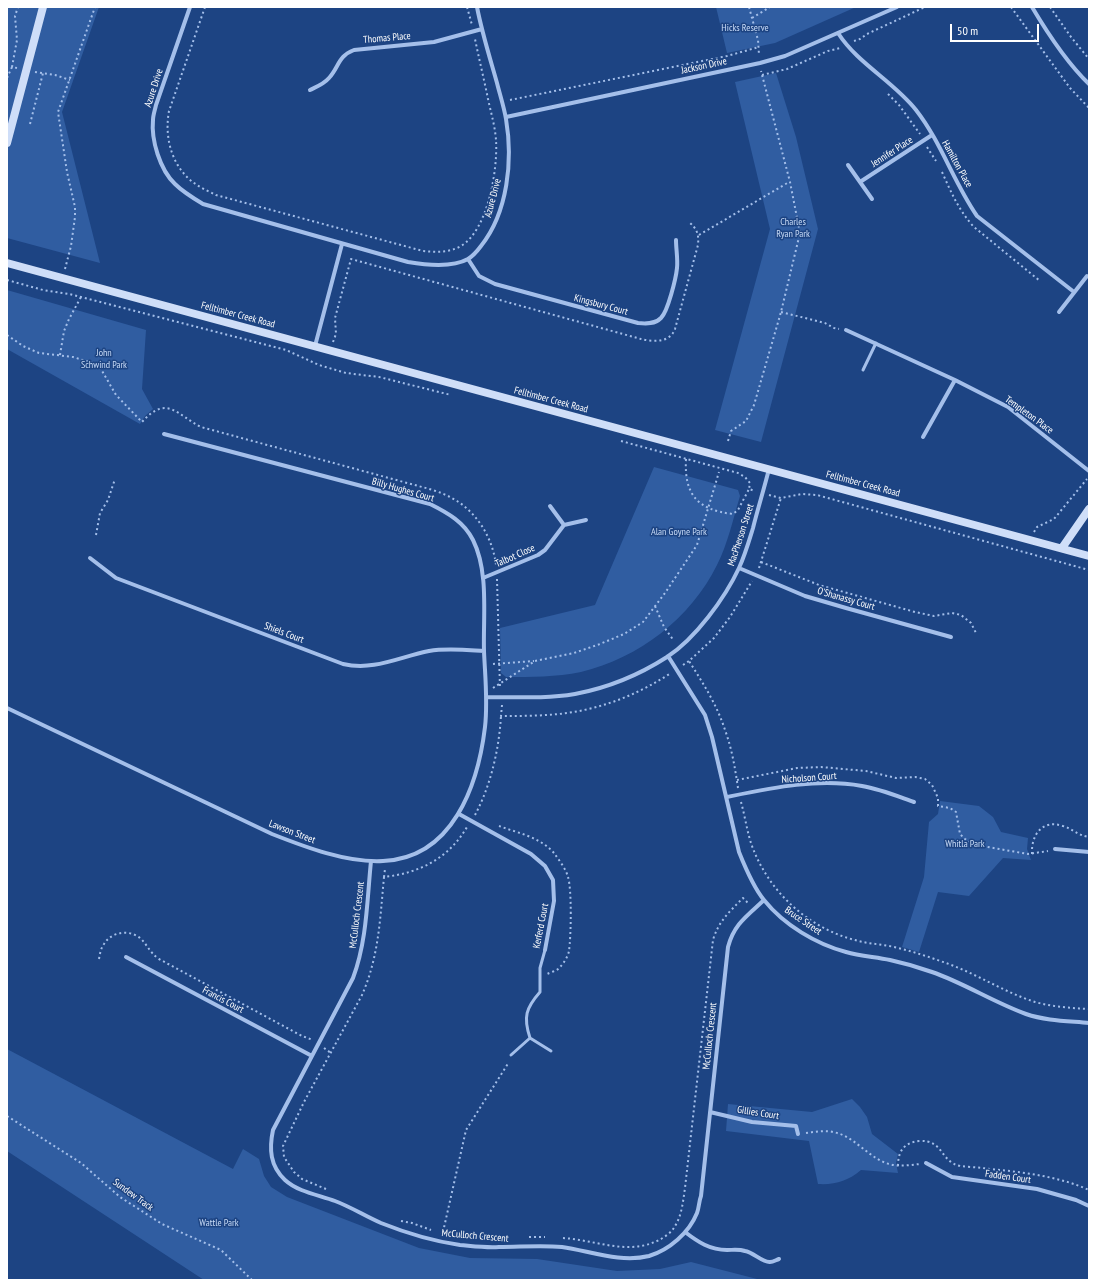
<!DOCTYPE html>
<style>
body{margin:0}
#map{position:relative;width:1096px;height:1287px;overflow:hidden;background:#1d4483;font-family:"PT Sans Narrow",sans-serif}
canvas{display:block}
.frame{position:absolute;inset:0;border:8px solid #fff;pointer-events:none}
.scale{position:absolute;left:950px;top:24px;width:89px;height:18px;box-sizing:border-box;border:2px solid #fff;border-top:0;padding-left:5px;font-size:12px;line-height:14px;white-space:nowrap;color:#fff;-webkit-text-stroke:3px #1d4483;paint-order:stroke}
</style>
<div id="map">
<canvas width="1096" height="1287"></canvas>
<div class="frame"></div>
<div class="scale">50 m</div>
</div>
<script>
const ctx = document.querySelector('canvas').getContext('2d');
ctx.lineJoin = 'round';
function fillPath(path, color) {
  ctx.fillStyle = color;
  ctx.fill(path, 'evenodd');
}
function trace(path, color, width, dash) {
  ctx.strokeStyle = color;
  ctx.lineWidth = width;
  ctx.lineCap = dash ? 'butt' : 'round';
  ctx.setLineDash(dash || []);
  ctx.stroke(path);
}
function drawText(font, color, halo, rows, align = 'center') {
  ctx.font = font + ' "PT Sans Narrow",sans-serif';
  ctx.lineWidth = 3;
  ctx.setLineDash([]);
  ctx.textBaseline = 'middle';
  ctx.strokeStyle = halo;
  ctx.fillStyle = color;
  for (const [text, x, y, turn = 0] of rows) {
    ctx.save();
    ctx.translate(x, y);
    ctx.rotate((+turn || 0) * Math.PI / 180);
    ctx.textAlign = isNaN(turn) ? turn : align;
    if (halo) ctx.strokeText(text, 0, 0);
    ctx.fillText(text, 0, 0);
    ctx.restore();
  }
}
fillPath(new Path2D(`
 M7 7H99L62 112 100 263 7 238Z
 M716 7H856L775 43 727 53Z
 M776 73 796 137 818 229 761 442 715 430 770 229 735 82Z
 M7 290 146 330 142 389 153 409 145 416 140 424 7 349Z
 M654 467 738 490 740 496C733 519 728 543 717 565 691 618 639 658 581 672 556 677 531 677 506 677L501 673 500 628 595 605Z
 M940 801 979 806 993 817 1001 832 1028 838 1027 849 1031 860 1003 858 969 896 938 892 919 952 902 947 924 877 929 822 938 814Z
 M7 1049 233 1169 243 1149 259 1159 264 1176 271 1187 287 1197 419 1248 470 1258 537 1259 617 1271 660 1269 691 1262 761 1280H204L7 1151Z
 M852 1099 860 1107 867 1117 872 1134 898 1154 896 1163 898 1173 861 1170C848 1181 835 1185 818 1184L809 1141 726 1131 728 1104 812 1112Z`), '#305da1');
trace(new Path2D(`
 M205 7 169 111C164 138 172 169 197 185 203 189 210 192 216 195L423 251C436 252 449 253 461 246 488 230 498 169 496 140 495 126 491 113 488 99 484 79 479 59 475 39
 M467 7 472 25
 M749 7 758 40 759 55
 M1011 7 1070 88 1089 108
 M1050 7 1071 37 1089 59
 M752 18 770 7
 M854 41 860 39 867 34 925 7
 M17 68 12 67 17 40 15 16 18 7
 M35 72 55 75 70 80
 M762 75 787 69 828 51 840 48
 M7 78 12 67
 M888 94 899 105 920 134
 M510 100 727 56 759 47
 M30 124 43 73
 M927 147 936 161
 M942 172C951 192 959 211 974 227L1040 281
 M699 235 789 182
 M65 269 71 246 75 217V207L67 172 58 112 95 7
 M7 280 43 290 69 294 286 350 319 365 346 373 379 377 451 395
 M781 312 825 323 834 328 839 329
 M7 335 23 346 39 353 73 357 96 364 101 369 116 395 142 422C167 394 177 415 201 427L422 487C434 490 446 494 457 501 479 515 493 540 496 565
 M333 342 336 334 335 318 351 259 641 339C653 342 670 343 675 329L698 245C699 234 697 229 689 222
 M60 355 64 331 69 319 81 297
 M621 441 738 473 745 477 750 483 749 489 755 491
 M728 441 731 431 746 421 754 405 781 312 800 233 790 182 761 71
 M686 459C684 494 697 510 733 514L738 510 749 489
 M769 495 781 498 802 494 817 495 1089 570
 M1034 532 1037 527 1054 519 1087 479
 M96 535 100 513 108 500 115 479
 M761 562 819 585 915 612 934 616 952 613 961 615 971 623 976 633
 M759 568 781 498
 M497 579 500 689
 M655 606 664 627 674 641
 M493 664 534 661
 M683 665 689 661
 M493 688 535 661 574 653 600 644 624 634 643 622 665 593 697 545 719 472
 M502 705 501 716C528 716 557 716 584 710 616 703 643 691 671 673
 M737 780 797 768 821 767 866 771 896 778 915 777 925 779 932 785 938 798V806L950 808 956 812 960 834 965 839 972 843 982 846 1028 854 1048 851
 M738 788C735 768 732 749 725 730 717 705 703 683 689 661L714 638 730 617 752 581
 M741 802C745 816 747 832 752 846 769 892 808 928 855 940 868 944 881 944 894 947 912 951 929 957 946 963 977 974 1004 992 1035 1002 1053 1007 1071 1008 1089 1009
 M475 815C491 785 499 749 501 716
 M499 826C518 833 540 837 554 853 559 860 566 869 568 877 572 890 571 937 569 951 568 956 564 963 560 967 557 971 551 972 547 974
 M1032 854C1031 835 1042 819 1063 826 1073 829 1077 835 1089 837
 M384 877 385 869
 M99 959C100 953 101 948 104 944 111 932 129 929 140 938 147 944 149 952 159 959L302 1036 313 1040
 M324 1048 331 1053
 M7 1116 81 1163 120 1197 162 1224 221 1250 252 1280
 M806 1133C815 1132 824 1130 833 1132 855 1136 868 1158 889 1164 899 1167 910 1165 920 1164
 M898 1166C898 1152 903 1143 919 1141 944 1139 940 1163 961 1166 967 1167 975 1167 982 1168 1018 1172 1056 1175 1089 1190
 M326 1189 302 1179 294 1172 284 1157 283 1146 304 1102 362 995C379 956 380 919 384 877 420 873 449 858 467 827
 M401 1221 412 1223 431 1230
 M443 1232 466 1130 509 1062
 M441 1233 466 1236 501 1238
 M529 1237H545
 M563 1238C596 1240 628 1256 659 1240 665 1237 672 1232 675 1226 682 1215 683 1201 685 1188L713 940C718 922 730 911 743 898L749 904`), '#a4bfea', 2, [2, 3]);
trace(new Path2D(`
 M863 370 876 343
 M530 1038C523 1017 526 1008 540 992V968L545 950
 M511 1055 530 1038 551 1051`), '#a4bfea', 3);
trace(new Path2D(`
 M190 7 156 105C155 110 153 115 153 120 151 140 160 170 175 184 183 192 193 198 203 204L408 262C426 265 452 268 468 259 473 256 478 250 481 246 508 212 513 160 506 119 504 107 500 95 497 83 490 58 482 33 477 7
 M1032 7C1048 34 1066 62 1089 84
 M838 33C858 64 893 81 916 110 941 142 954 183 977 216L1074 292
 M310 90C316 87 324 84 329 78 339 67 338 56 354 50L434 42 482 29
 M506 117 760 63 785 56 897 7
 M848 165 872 199
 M860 182 932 135
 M468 259 479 276 495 284 638 323C647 324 655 324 661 318 668 311 676 278 677 268 678 259 676 249 676 240
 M1059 312 1087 276
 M846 330 955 380 1008 407 1089 471
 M315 346 342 244
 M923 437 955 380
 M550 506 564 525 586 520
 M90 558 116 578 343 664C374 671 399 657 429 651 447 648 466 650 484 651
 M739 568 805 596 846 608 951 637
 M483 578 538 555 545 550 564 525
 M668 656 705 715 712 737 739 852C745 867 754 888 764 900 784 925 816 944 846 952 860 956 876 957 890 960 904 963 918 967 932 972 964 983 993 1002 1026 1014 1046 1021 1068 1021 1089 1023
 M487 697C516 697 546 699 575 694 607 688 639 675 667 657 695 639 725 598 739 568 745 555 749 541 753 528 758 508 764 489 769 469
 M7 708 272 834C305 847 347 863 383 861 453 858 478 785 485 727 488 701 485 676 484 651 483 616 489 572 473 540 464 522 448 513 430 504L164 434
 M727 797C771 788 817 778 862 786 880 789 897 796 914 802
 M459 814 531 854 545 866 553 880 554 901 545 950
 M1055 849 1089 852
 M371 861C367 900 367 941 353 978L273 1130C269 1149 270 1166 285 1180 298 1192 319 1195 335 1201 351 1207 365 1216 381 1223 406 1233 432 1241 460 1245 472 1246 486 1248 499 1247 520 1247 541 1245 562 1247 590 1251 620 1263 649 1256 669 1250 689 1233 697 1213 699 1208 699 1201 701 1196L728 947C734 924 747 916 764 900
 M126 957 312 1056
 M710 1112 752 1122 796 1126 798 1134
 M926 1163 952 1177 1037 1189 1076 1200 1089 1206
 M685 1232C698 1242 710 1250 727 1250 733 1250 739 1249 745 1251 753 1252 763 1263 770 1262 773 1262 776 1260 779 1259`), '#a4bfea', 4);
trace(new Path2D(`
 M7 143 43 7
 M7 263 1089 556
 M1062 548 1089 509`), '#cfdef8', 8);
drawText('10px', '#c8dbf7', '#1d4483', [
 ["Hicks Reserve",745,28],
 ["Charles",793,222],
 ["Ryan Park",793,234],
 ["John",104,353],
 ["Schwind Park",104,365],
 ["Alan Goyne Park",679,532],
 ["Whitla Park",965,844],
 ["Wattle Park",219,1223]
]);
drawText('10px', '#fff', '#1d4483', [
 ["Thomas Place",387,38,-5],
 ["Jackson Drive",704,66,-12],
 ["Azure Drive",154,88,-72],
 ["Jennifer Place",892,152,-33],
 ["Hamilton Place",957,164,61],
 ["Azure Drive",493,198,-75],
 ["Kingsbury Court",601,305,15],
 ["Felltimber Creek Road",238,315,15],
 ["Felltimber Creek Road",551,400,15],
 ["Templeton Place",1029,415,36],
 ["Felltimber Creek Road",863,484,15],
 ["Billy Hughes Court",403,490,16],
 ["MacPherson Street",741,535,-72],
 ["Talbot Close",515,556,-24],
 ["O'Shanassy Court",846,599,16],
 ["Shiels Court",284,633,21],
 ["Nicholson Court",809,778,-4],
 ["Lawson Street",292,832,21],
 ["McCulloch Crescent",357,915,-83],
 ["Bruce Street",803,921,34],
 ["Kerferd Court",541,926,-79],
 ["Francis Court",223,1000,28],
 ["McCulloch Crescent",710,1036,-84],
 ["Gillies Court",758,1113,9],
 ["Fadden Court",1008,1177,8],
 ["Sundew Track",133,1195,36],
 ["McCulloch Crescent",475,1236,5]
]);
</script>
